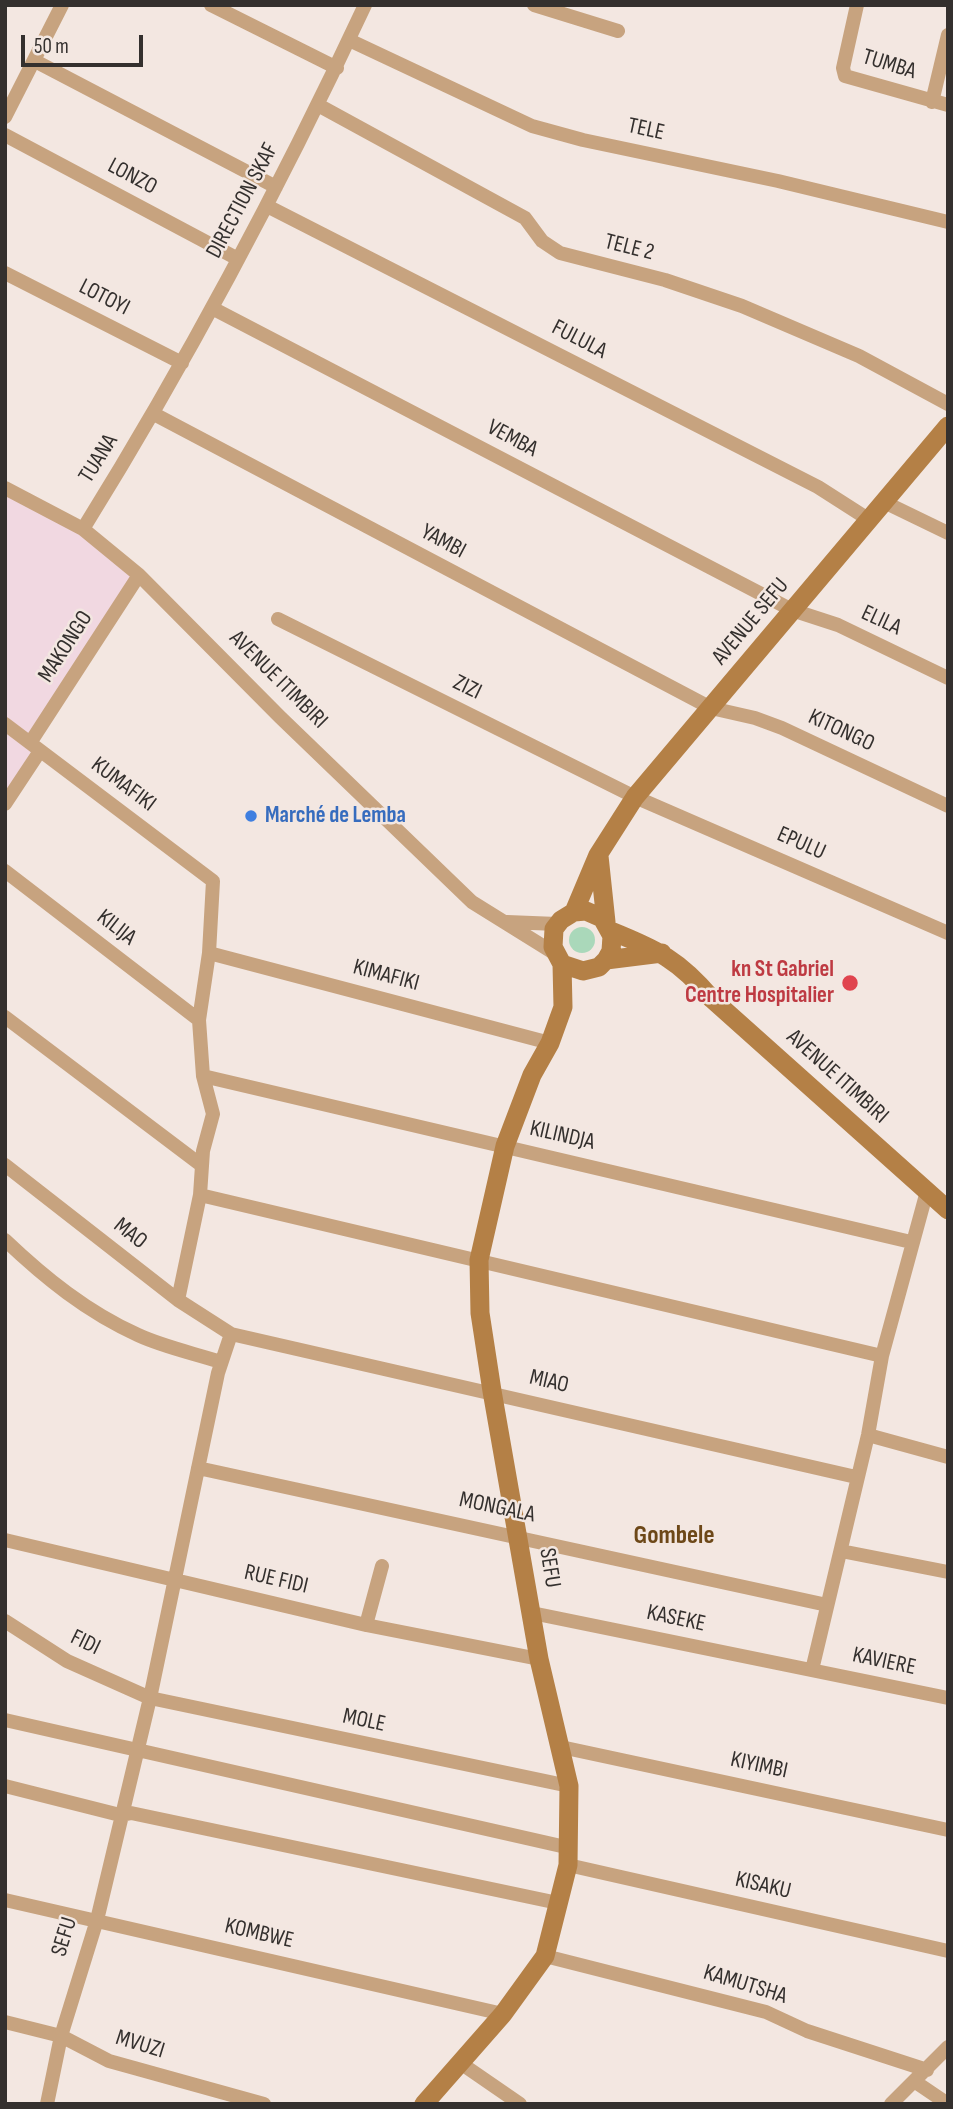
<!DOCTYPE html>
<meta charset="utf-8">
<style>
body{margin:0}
#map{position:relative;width:953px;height:2109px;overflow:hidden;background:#f3e7e1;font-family:"Sofia Sans Condensed",sans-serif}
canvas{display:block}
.frame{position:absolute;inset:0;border:7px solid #34302e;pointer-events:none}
.scale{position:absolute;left:21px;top:35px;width:122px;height:32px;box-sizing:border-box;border:4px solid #34302e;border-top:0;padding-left:9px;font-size:21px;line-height:24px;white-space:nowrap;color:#34302e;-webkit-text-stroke:5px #f3e7e1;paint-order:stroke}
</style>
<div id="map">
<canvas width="953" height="2109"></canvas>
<div class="frame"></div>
<div class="scale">50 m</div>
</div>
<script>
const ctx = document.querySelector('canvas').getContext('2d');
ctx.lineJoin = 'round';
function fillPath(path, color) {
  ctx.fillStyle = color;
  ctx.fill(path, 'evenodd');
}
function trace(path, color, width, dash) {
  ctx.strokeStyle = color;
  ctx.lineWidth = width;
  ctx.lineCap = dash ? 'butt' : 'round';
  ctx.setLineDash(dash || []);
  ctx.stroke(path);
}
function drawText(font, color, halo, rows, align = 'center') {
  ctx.font = font + ' "Sofia Sans Condensed",sans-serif';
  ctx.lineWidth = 5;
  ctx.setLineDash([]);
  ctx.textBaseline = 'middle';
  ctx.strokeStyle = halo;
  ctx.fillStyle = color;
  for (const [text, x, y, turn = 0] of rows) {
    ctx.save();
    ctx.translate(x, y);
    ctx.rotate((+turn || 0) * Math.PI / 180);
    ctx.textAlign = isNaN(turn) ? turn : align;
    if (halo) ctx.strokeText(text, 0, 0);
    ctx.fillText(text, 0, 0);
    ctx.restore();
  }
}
fillPath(new Path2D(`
 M5 495 91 539 135 575 29 736 5 719Z
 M5 731 32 750 5 795Z`), '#f1d8e1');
fillPath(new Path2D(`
 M569 940a13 13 0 1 1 26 0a13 13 0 1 1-26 0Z`), '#aad8ba');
trace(new Path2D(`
 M211 5 337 68
 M534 5 618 31
 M857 5 843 68 845 76 948 105
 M349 40 532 126 583 140 778 181 948 222
 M35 61 276 187
 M932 102 948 35
 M318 105 525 218 542 241 560 253 665 280 742 306 859 356 948 404
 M5 117 62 5
 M5 135 238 259
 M267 206 818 487 868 519
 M5 273 182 363
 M212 308 792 610 838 625 948 678
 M154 414 711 708 755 718 782 728 948 806
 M5 488 83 529 139 575 280 717 472 902 554 953
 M884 502 948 533
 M83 529C188 360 281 185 365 5
 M278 619 635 797 948 933
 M5 724 213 881 209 953 199 1020 203 1076 213 1114 203 1151 200 1195 178 1300
 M30 743 139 575
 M5 804 40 751
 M5 871 199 1020
 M507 922 557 924
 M209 953 550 1043
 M5 1017 201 1165
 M203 1076 911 1242
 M5 1165 178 1300 231 1334 856 1477
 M200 1195 882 1356
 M5 1240C45 1278 87 1312 138 1335 164 1347 193 1353 221 1362
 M868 1435 948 1457
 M198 1468 827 1605
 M5 1540 366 1625 539 1659
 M841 1551 948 1572
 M532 1613 948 1698
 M5 1621 67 1661 150 1698 569 1786
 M366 1625 382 1566
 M812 1670 868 1435 882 1356 927 1191
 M5 1720 570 1848
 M561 1747 948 1830
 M5 1786 120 1815 131 1813 558 1903
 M568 1865 948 1951
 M5 1900 503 2014
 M545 1956 766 2012 807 2031 927 2070
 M5 2022 61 2036 109 2061 264 2104
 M459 2062 520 2104
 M914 2081 948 2104
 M47 2104 61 2036 97 1920 150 1698 218 1373 231 1334
 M891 2104 948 2047`), '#c7a37f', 14);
trace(new Path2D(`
 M599 856 606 922
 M574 912 598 855 635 797 948 426
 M611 931C658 950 679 960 712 999L948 1210
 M606 960 662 953
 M424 2104 503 2014 545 1956 568 1865 569 1786 539 1659 492 1391 480 1313 479 1260 505 1146 532 1075 550 1043 563 1007 562 964 553 947 554 929 561 920 574 912 586 911 602 918 612 936 611 951 606 960 599 967 583 971 562 964`), '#b48046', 19);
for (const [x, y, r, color] of [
 [251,816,7,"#3f7fe0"],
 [850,983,9,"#e0444e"]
]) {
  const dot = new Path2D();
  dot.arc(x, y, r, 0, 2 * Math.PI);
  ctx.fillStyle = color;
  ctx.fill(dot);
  trace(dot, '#f3e7e1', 2.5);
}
drawText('23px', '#34302e', '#f3e7e1', [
 ["TUMBA",889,65,17],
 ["TELE",646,130,12],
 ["LONZO",132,177,28],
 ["DIRECTION SKAF",243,201,-62],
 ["TELE 2",629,248,14],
 ["LOTOYI",104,298,27],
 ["FULULA",579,340,27],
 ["VEMBA",512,439,28],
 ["TUANA",99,459,-58],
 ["YAMBI",443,542,28],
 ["ELILA",881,621,25],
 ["AVENUE SEFU",751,622,-50],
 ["MAKONGO",66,647,-57],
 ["AVENUE ITIMBIRI",278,680,45],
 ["ZIZI",467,688,26],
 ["KITONGO",841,731,25],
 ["KUMAFIKI",123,785,37],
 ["EPULU",801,844,24],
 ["KILIJA",116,928,38],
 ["KIMAFIKI",386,976,15],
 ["AVENUE ITIMBIRI",837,1077,42],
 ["KILINDJA",562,1136,13],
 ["MAO",130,1234,38],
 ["MIAO",549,1382,13],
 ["MONGALA",497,1508,12],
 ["SEFU",549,1568,81],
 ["RUE FIDI",276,1580,13],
 ["KASEKE",676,1619,12],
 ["FIDI",85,1643,26],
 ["KAVIERE",884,1662,12],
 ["MOLE",364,1721,12],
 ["KIYIMBI",759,1766,12],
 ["KISAKU",763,1886,13],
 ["KOMBWE",259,1934,13],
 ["SEFU",65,1937,-73],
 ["KAMUTSHA",745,1985,17],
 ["MVUZI",140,2045,17]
]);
drawText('bold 23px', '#366cbe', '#f3e7e1', [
 ["Marché de Lemba",265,816]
], 'left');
drawText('bold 23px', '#be3a42', '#f3e7e1', [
 ["kn St Gabriel",834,970],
 ["Centre Hospitalier",834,996]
], 'right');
drawText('bold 26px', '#6d4818', '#f3e7e1', [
 ["Gombele",674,1536]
]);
</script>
